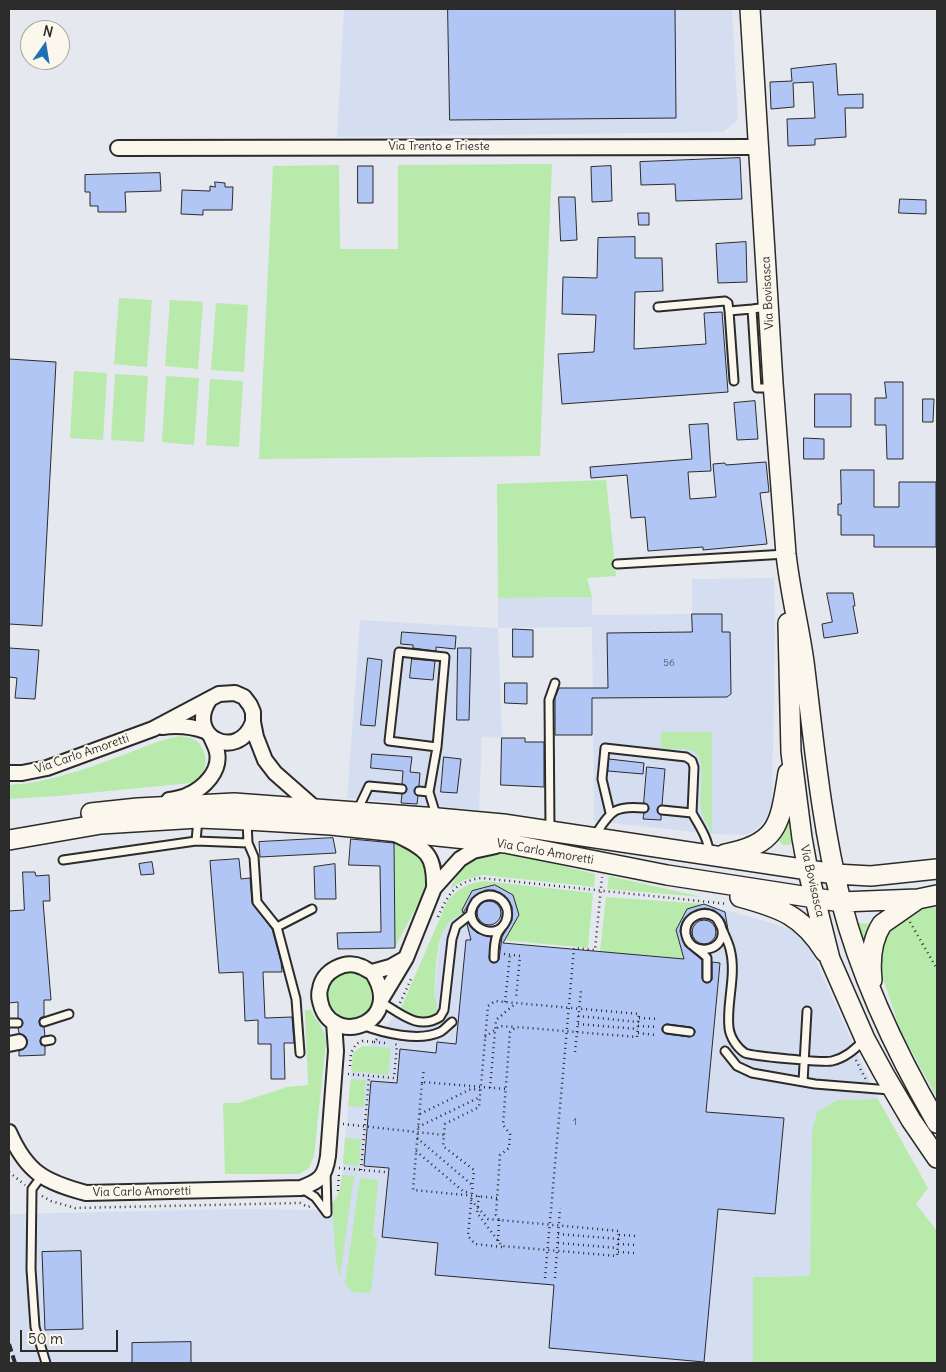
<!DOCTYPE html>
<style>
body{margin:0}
#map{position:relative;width:946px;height:1372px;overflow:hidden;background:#e5e8ef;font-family:Delius,sans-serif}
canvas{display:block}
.frame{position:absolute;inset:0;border:10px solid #2b2b2b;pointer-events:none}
.north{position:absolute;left:20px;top:20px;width:50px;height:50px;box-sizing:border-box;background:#fbf7ec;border:1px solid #a8a59f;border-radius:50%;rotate:13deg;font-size:14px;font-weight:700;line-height:20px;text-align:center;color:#2b2b2b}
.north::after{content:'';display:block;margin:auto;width:18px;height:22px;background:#1f6fb2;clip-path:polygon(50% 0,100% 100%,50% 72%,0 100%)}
.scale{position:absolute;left:20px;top:1330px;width:98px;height:22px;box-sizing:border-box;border:2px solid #2b2b2b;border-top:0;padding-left:6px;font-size:15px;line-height:18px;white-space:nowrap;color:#2b2b2b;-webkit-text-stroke:4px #fbf7ec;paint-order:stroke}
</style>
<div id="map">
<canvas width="946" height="1372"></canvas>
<div class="frame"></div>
<div class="north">N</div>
<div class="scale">50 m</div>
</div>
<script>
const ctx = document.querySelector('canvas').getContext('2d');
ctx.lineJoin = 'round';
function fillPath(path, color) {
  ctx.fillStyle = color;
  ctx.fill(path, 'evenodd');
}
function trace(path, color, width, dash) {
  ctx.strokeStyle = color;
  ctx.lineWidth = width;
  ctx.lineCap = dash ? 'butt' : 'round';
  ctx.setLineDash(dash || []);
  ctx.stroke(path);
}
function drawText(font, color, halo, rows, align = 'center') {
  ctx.font = font + ' Delius,sans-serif';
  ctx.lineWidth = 4;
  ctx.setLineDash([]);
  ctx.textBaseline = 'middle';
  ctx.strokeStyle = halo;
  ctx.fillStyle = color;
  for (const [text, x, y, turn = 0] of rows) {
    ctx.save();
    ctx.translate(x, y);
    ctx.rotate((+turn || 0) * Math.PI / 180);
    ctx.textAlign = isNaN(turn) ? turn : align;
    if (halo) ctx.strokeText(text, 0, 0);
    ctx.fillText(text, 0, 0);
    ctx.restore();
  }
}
fillPath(new Path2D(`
 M344 9H732L738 120 723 132 337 137Z
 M774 578 775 634 772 801 767 816 762 824 753 832 744 835 712 834 594 821 592 627 498 628 502 738 482 737 479 810 347 798 360 620 498 628V598L592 597V615L692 614V579Z
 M495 885 513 895 519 915 502 943 685 959 676 930 687 909 704 904 782 926 804 935 878 1099 837 1100 812 1132 810 1276 753 1277V1363H9V1214L237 1209 317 1210 332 1203 337 1198 340 1190 342 1175 353 1053 362 1046H370L401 1008 411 1017 438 1002 434 995 439 948 441 936 445 927 452 920 463 913 462 910 472 891Z`), '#d5def1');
fillPath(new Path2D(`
 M552 164 540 456 259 459 273 166 339 165 340 249H398V165Z
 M119 298 152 300 147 367 114 364Z
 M170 300 203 302 198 369 165 366Z
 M216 303 248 305 244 372 211 370Z
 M74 371 107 373 103 440 70 438Z
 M115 374 148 376 144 442 111 440Z
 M166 376 199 378 194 445 162 442Z
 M210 379 243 381 239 447 206 445Z
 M606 480 616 576 587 578 592 597 498 598 497 484Z
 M661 732H712V834C709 827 702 817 701 809 699 796 707 760 695 752 687 747 673 750 664 749L661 746Z
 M179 736C182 737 187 737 191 738 205 743 210 764 201 776 199 779 194 781 191 783L57 796 9 799V785C59 783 115 757 163 740Z
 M787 810 794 844 784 845 772 836Z
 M394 842C404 843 410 847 417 854 424 861 427 870 426 880 424 897 403 931 395 948Z
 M503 854 525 857 595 874 594 887 483 875 464 880 450 889C463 862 473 855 503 854Z
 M609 876 702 897 607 889Z
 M484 881 593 893 588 948 502 940 503 932 508 934 518 915 513 895 495 885 472 891 462 910 463 913C456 917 449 921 445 928 435 944 436 976 434 995 444 1014 426 1027 410 1016 407 1014 404 1011 401 1008L448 900C460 888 467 883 484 881Z
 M606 897 704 904 687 909 676 930 680 947 686 950 685 959 600 952Z
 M937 907V1098L900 1030 883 978 880 959 883 943 891 928 914 911Z
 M856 923 876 924 864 950Z
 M327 996a24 24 0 1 1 48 0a24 24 0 1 1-48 0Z
 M305 1010H311C318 1024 324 1026 326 1042L314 1156 309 1168 299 1174H225L223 1103H238L287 1087 308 1085Z
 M362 1046 391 1048 388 1075 351 1071 353 1053Z
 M351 1079 366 1080 364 1107 348 1106Z
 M878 1099 928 1188 916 1204 937 1231V1363H753V1277L810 1276 812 1132 817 1112 837 1100Z
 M345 1138 361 1139 359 1166 343 1164Z
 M342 1175 355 1176 352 1189 340 1277 336 1262 332 1203C340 1195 341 1187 342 1175Z
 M360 1178 378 1180 373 1237 377 1238 371 1293 353 1292 345 1284Z`), '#b7eaab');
const building = new Path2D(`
 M448 9H675L676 118 450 120Z
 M836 64 838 95 863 94V108H845L846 137 815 139V145L788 146 787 119 815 118 813 82 793 83 794 107 771 109 770 82 792 81 791 69Z
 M740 158 742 199 676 201 675 184 641 185 640 162Z
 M358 166H373V203H358Z
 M611 166 612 201 592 202 591 167Z
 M160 173 161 191 125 192 126 212H98V206H90V192H85V175Z
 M215 182 225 183V187H233L232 210H203V215L181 214 182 190 210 191V186L215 187Z
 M559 197H575L577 240 561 241Z
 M900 199 926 200V214L899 213Z
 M638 213H649V225H639Z
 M635 237V258H662L663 291 635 292 634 349 706 344 704 313 722 312 728 392 562 404 558 354 594 352 596 315 562 314 563 277 597 278 598 238Z
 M746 242 747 282 718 283 716 244Z
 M9 359 56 362 42 626 9 624Z
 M885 382H903V459H887L886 425H875V398H886Z
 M815 394H851V427H815Z
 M923 399H934L933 422H923Z
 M755 401 758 439 737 440 734 403Z
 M708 424 711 471 688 472 690 499 716 497 713 464 725 463 726 465 766 462 769 492 760 493 767 544 703 550V547L648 551 645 517 631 518 627 475 591 478 590 467 692 459 689 425Z
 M804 438 824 439V459H804Z
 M841 470H874V507H899V482H936V547H874V535H841V515H838V504H841Z
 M827 593H853L855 606H853L858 633 824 638 822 624 832 622Z
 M692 614H722V632H730L731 694 727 697 592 698V735H555V698L559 688H608L607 633 692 632Z
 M513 629 533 630V657H513Z
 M402 632 456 636 455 649 436 647V651L413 648V645L401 644Z
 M9 648 39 650 35 699 15 698 17 678 9 677Z
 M458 648H471L469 720H457Z
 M368 658 382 660 375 726 361 725Z
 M412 659 435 661 433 680 410 678Z
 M505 683H527V704L505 703Z
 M502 738H525V742H544V787L501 785Z
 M372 754 412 757 410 772 420 773 419 786 415 788 414 791 418 796 417 804 401 803 402 794 406 792 407 789 405 785 402 784 403 771 371 768Z
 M444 757 461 759 457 793 441 792Z
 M609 759 644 763 643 774 608 771Z
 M647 767 665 769 662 805 658 807 657 810 661 815V820L643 819 644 813 647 812 649 809 648 805 644 803Z
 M333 838 336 853 260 857 259 842Z
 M351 839 394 843 395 948 338 949 337 933 381 932 380 866 349 865Z
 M239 859 241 879 250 878 252 903 272 929 281 962 282 972H263L265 1018 292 1017 294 1043H284L285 1079H271V1044H258V1020L245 1021 243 972 219 973 210 861Z
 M152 862 154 874 141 875 139 864Z
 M335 864 336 899H315L314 867Z
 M23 872H35L36 876 49 875 50 901H43L51 1000H44V1016L40 1018 39 1021 40 1026 44 1027 45 1036 41 1037 40 1041 41 1045 45 1046V1055L19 1056V1051L25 1048 27 1040 25 1036 19 1033 18 1028 22 1026 23 1023 21 1019 18 1018V1002L9 1003V911L24 910Z
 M495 885 513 895 519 915 503 943 684 959 676 930 687 909 704 904 725 912 728 930 724 919 719 914 714 910 705 908 696 910 688 915 682 923 680 931 685 946 702 960V978L704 982 707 983 712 980V962L720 963 706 1112 784 1118 775 1214 718 1209 704 1362 549 1348 554 1285 435 1275 438 1243 382 1237 389 1168 364 1166 371 1081 397 1083 400 1049 436 1053 437 1042 456 1044 466 940H471L467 924 468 923 477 933 491 937 489 958 491 962 494 963 499 960 502 937 512 920V907L508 899 501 893 494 890H486L474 896 463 913 462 910 472 891ZM667 1024 691 1027 695 1030V1033L690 1037 666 1034 662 1031V1028Z
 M477 913a12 12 0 1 1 24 0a12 12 0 1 1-24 0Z
 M692 932a12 12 0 1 1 24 0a12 12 0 1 1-24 0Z
 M81 1251 83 1329 45 1330 42 1252Z
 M191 1342V1363H132V1343Z`);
fillPath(building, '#b1c6f5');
trace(building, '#2b2b2b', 1);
const lane = new Path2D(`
 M658 307 725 301 728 303 729 311
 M768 307 752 309 757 388H773
 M734 381 729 311 752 309
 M617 564 786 554
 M419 791 429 792 436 815
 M429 792 437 747 445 657 399 652 389 741 437 747
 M358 809 369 786 402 789
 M662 810 692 813C699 825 709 840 709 853
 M610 813 602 779 605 748 686 757 692 761 694 767 692 813
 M247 821 248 843 254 857 257 902 277 927 296 999 300 1053
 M550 831 549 700 555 683
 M595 835C611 812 613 805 644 808
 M196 841 198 819
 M63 860 196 841 248 843
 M277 927 312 909
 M707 978V958C702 951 692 948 688 940 674 916 718 900 722 930 725 953 690 957 686 934 683 911 718 906 722 929 726 952 690 957 686 935 683 918 704 907 716 918 719 921 729 944 730 949 737 975 726 1003 729 1028 730 1037 737 1048 745 1053 752 1056 824 1063 832 1061 845 1058 854 1050 863 1041
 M381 1002C400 1013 418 1031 440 1017L444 1010 452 939 456 926 471 914C474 886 511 892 507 916 503 945 459 928 474 904 476 900 481 897 486 896 492 895 499 897 503 902 508 907 509 916 505 923 492 945 459 921 476 902 479 898 484 896 489 895 501 895 510 908 507 919 505 925 499 929 497 935 494 942 494 950 494 958
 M44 1022 69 1014
 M9 1023H18
 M362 1025C383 1033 419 1042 440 1032 444 1030 448 1025 452 1022
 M667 1029 690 1032
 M45 1041 51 1040
 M725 1051 737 1066 752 1073 815 1084 890 1090
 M803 1082 807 1011
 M326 1171 327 1213
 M41 1177 32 1189 31 1269 35 1327 46 1363
 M301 1188 315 1197 327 1213`);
const street = new Path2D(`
 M118 148 759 147
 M210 699C184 736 238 763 253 722
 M162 727C177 725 191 726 205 731
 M9 773H22L47 768 153 729 219 694 235 693 244 697 250 705 253 712V722L256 737 265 760 275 773 316 809
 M169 800C175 799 182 798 188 795 204 788 221 771 217 752 216 747 213 742 211 737
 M397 835C426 849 435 854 434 888
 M372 972C405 1021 338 1047 322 1008 320 1002 318 996 320 989 323 971 345 959 362 967 365 968 368 971 372 972L390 967 406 958
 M382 998 406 958 434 888 460 859 473 851 496 846
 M9 1044 19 1042
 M9 1132C27 1173 45 1182 86 1193L301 1188C320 1181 325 1177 328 1156L336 1051 334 1022`);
const secondary = new Path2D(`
 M750 9 773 383 786 554C790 591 799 626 804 662 814 742 821 823 841 901 861 979 897 1054 937 1123
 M788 623 791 752 802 838 808 871 830 959 865 1039 884 1074 911 1120 937 1158
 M91 813 138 808 234 803 438 818 503 824 835 874 871 876 937 869
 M9 840 101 824 198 818 247 820 331 825 505 843 667 875 841 902 918 899 937 895
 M725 854C780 844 780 822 788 773
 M740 897C780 908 802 915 825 952
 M872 980C870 961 871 941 882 924L918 899`);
trace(lane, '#2b2b2b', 11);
trace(street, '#2b2b2b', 18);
trace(secondary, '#2b2b2b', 22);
trace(new Path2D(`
 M438 917C448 894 455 882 481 878L728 904
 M910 922 937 969
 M504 954 520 956 516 998
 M505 1002 510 955
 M400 1003 412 977
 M578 1016 639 1022
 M639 1018 658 1019
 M578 1024 638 1029
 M638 1026 657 1027
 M638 1033 656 1035
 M485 1037 500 1026 515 1027
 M374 1042 385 1043
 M575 1052 581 990
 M856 1060 866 1080
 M350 1066 351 1053 356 1044 363 1041 374 1042 377 1039
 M348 1074 394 1078 397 1045 395 1044
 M422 1083 424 1069
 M420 1114 471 1089 481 1090
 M343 1124 444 1135
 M418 1127 480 1097
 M417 1138 471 1184
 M416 1151 464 1192H471
 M339 1168 385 1172
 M361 1170 369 1077
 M9 1172 25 1185
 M338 1191 339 1171
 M42 1196 51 1201 75 1208 300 1203 308 1207 311 1206
 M479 1196 477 1213 502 1246 617 1256 619 1231 499 1220 496 1215 500 1155 509 1148 510 1134 503 1125 510 1032 516 1027 637 1037 639 1014 516 1003 496 1020 490 1088
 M497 1198 413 1190 422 1082 506 1089
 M471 1200 488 1219 500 1220
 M558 1234 619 1239
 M619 1235 637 1236
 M498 1241 499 1220
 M558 1243 618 1248
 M618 1244 636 1245
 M502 1247 475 1244 468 1236 474 1170 443 1146 445 1124 479 1107 488 1006 495 1001 515 1003
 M618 1252 635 1253
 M545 1278 574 948 595 950 602 877
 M555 1278 560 1208`), '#2b2b2b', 2.5, [1, 4]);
trace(lane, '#fbf7ec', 7);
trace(street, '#fbf7ec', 14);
trace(secondary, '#fbf7ec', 19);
trace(new Path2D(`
 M9 1344 15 1363`), '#2b2b2b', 4, [8, 4]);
drawText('10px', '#4c525e', null, [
 ["56",669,663],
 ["1",575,1122]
]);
drawText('12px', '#2b2b2b', '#fbf7ec', [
 ["Via Trento e Trieste",439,147],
 ["Via Bovisasca",768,293,-93],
 ["Via Carlo Amoretti",82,754,-19],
 ["Via Carlo Amoretti",545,852,10],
 ["Via Bovisasca",812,881,77],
 ["Via Carlo Amoretti",142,1192,-1]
]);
</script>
